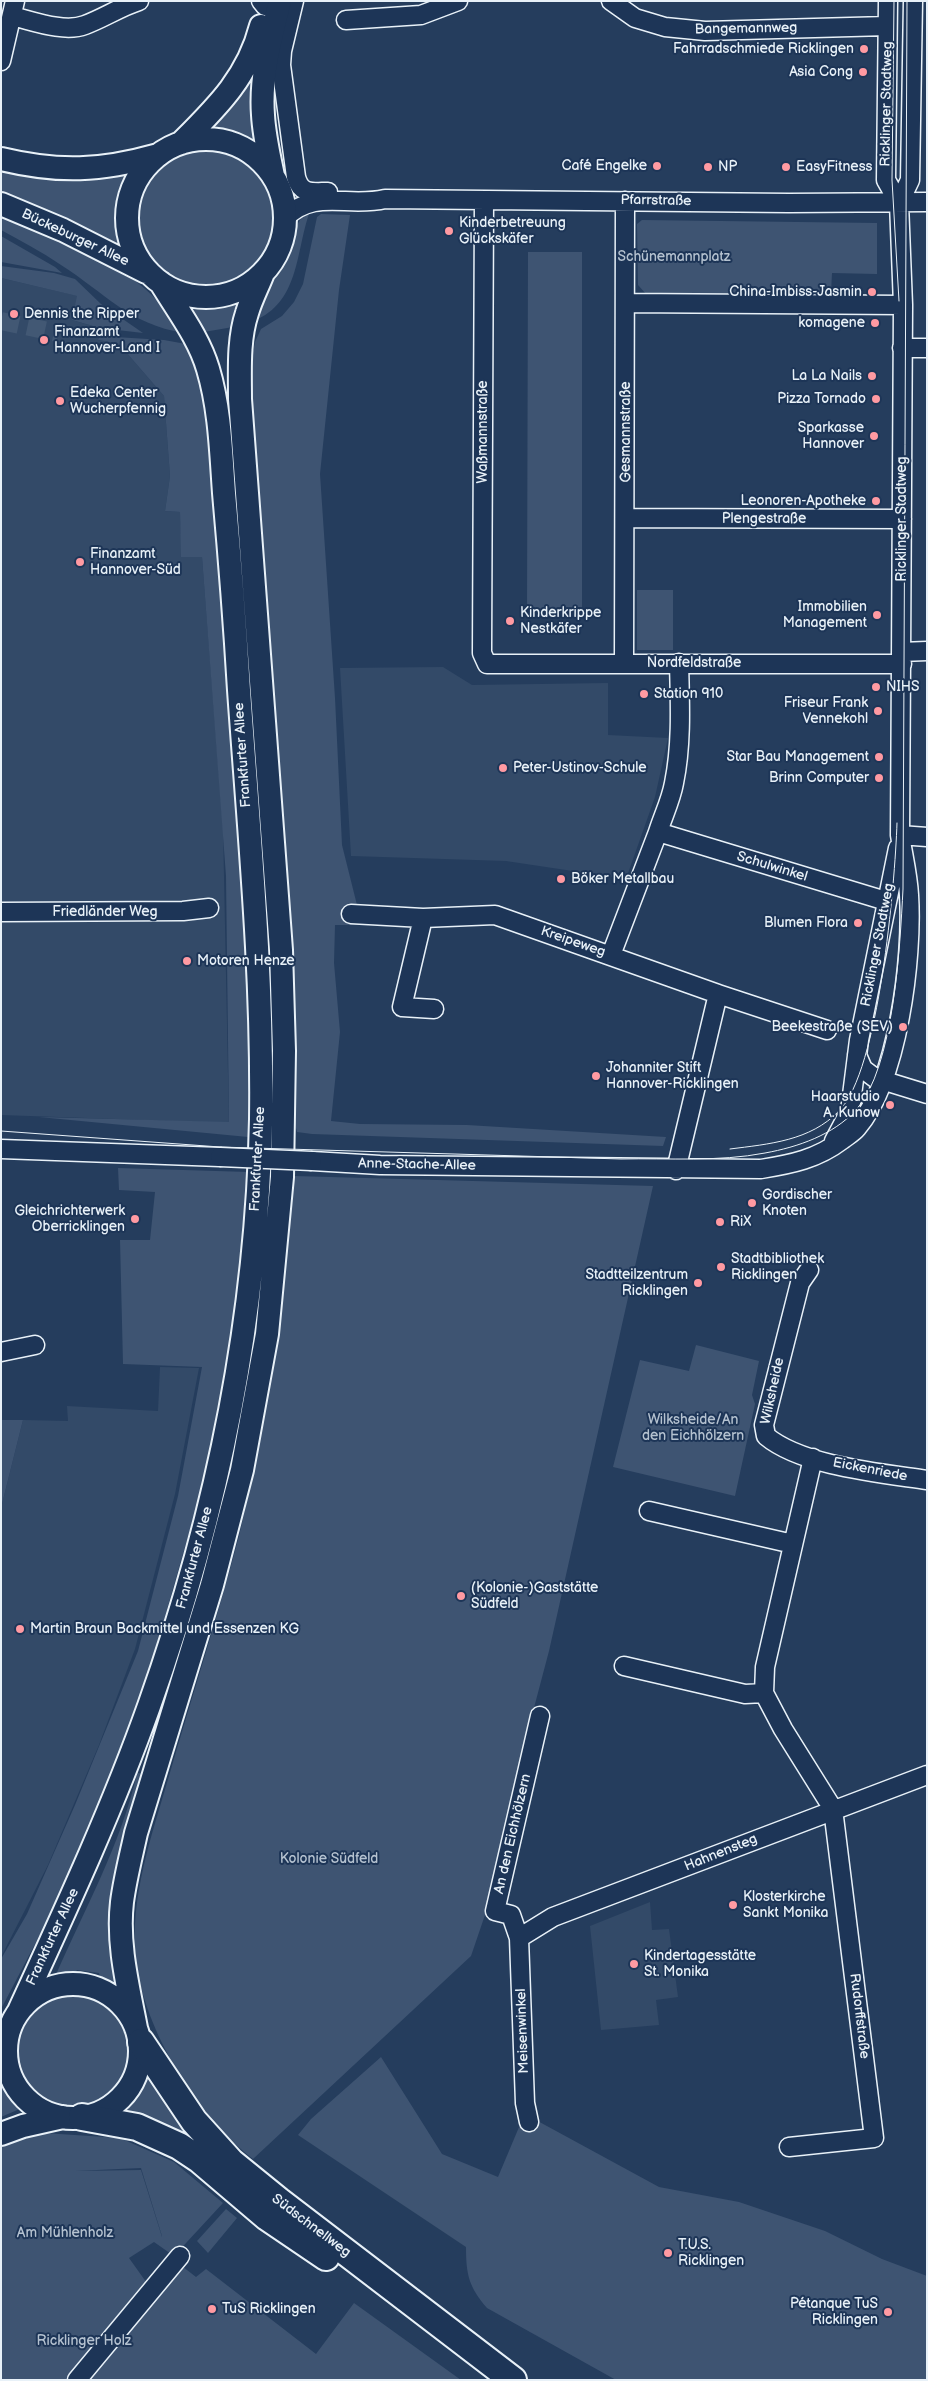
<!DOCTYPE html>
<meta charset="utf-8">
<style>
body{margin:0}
#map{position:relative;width:928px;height:2381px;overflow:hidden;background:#253d5d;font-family:"Balsamiq Sans",sans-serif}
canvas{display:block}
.frame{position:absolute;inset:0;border:2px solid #e8f1f8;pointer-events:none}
</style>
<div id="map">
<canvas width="928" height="2381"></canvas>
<div class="frame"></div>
</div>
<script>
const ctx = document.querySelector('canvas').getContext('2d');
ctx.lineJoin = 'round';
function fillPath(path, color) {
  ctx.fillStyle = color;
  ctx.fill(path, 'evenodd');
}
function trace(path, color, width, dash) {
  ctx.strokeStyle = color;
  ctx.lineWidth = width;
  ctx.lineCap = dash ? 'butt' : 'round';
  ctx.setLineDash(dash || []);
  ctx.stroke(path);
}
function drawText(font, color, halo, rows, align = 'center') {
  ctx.font = font + ' "Balsamiq Sans",sans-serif';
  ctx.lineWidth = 4;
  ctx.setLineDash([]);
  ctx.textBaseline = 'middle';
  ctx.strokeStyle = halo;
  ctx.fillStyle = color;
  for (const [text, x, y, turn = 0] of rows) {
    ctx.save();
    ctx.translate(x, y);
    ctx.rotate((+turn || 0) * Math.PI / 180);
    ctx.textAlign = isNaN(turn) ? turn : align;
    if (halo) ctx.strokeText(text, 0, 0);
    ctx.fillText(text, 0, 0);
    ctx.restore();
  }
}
fillPath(new Path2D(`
 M1 278 78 296 72 320 100 328 98 340 119 344 164 396 170 476 165 511 180 512 182 557H202L223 827 229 1123 1 1115Z
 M443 667 472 685 608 683V735L668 738 655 797 626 879 506 861 351 856 340 668Z
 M160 1367 199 1368 175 1494 135 1649 99 1745 48 1865 1 1957V1508L23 1420 68 1421 67 1406 158 1411Z
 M650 1902 652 1930 669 1929 678 1997 656 2000 659 2025 601 2030 590 1926Z`), '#334a68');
fillPath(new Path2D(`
 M252 80 259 148 224 129 211 126Z
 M135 219a69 69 0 1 1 138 0a69 69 0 1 1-138 0Z
 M125 169 129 175C115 198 115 222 122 248L1 195V171L52 178 95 179Z
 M305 211H310C296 249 300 299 258 319L261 302 287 256 296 227Z
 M321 214 350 215 339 290 320 474 335 698 342 845 362 925H335L334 963 340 1032 331 1121 360 1124 467 1125 666 1137 663 1146 312 1134 297 1132 294 1120 293 948 271 697 253 437 250 365 255 342 261 329 282 316 294 302 303 284 317 217Z
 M1 216C74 246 138 264 184 333 129 324 105 293 61 265 42 252 21 241 1 230Z
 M642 220 877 223V274L832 273 831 293 646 294 638 285 637 224Z
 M1 236 55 267 62 273 1 262Z
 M528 252H582V615L527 614Z
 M1 266 54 273 75 279 101 304 143 333 100 328 72 320 77 296 1 278Z
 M239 301 242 302 233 327 204 332 189 306 216 308Z
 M99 336 164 340 186 344 199 367 209 404 242 853 251 1051 248 1137 39 1117 229 1122 226 876 202 557H181L180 512 165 511 170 476 164 396 119 344 98 340Z
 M637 590H673V650H637Z
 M118 1168 249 1172 246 1183 235 1325 214 1446 153 1658 136 1710 104 1796 57 1902 1 2009V1959L27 1914 75 1805 138 1651 178 1496 202 1367 123 1364 120 1240H150L155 1192 119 1190Z
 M294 1176 653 1186 549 1651 526 1738 486 1912 471 1956 253 2159C197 2115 145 2032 136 1961 129 1898 152 1835 169 1776 192 1696 218 1616 239 1536 252 1482 260 1429 267 1375 276 1316 284 1257 293 1198Z
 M696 1345 759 1361 752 1395 755 1404 735 1496 613 1467 640 1360 689 1371Z
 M1 1420H23L1 1508Z
 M137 1773 144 1774 121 1994 102 1982 99 1973 77 1970 71 1978 57 1979 55 1977C84 1910 121 1845 137 1773Z
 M17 2052a57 57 0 1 1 114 0a57 57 0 1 1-114 0Z
 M381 2057 442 2154 498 2177 522 2120 534 2119 659 2187 739 2202 825 2231 882 2259 927 2276V2380H616L487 2308C469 2287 466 2275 466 2247L298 2135 311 2119Z
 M148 2071 205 2152 118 2112C133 2102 141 2087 148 2071Z
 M1 2074 3 2081 22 2108 1 2117Z
 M44 2133 120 2138 174 2162 223 2203 174 2256 154 2242 129 2258 149 2286 178 2263 196 2277 206 2269 316 2354 354 2303 461 2380H1V2145L18 2138ZM141 2168 162 2236V2237L141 2170 75 2171Z
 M226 2209 237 2218 208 2253 197 2241Z`), '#3e5472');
trace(new Path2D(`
 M1 321 58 333`), '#425874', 18, [18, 9]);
const minor = new Path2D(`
 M261 1 265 6
 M294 1 282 51 281 65 296 177C301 195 312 192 328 192
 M611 1 635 18 665 27 705 31 887 26
 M12 16C33 21 64 33 85 25 104 18 120 7 139 1
 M346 20 421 15 458 1
 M1 61 15 1
 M484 200 482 653 487 664H902
 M899 203 910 180 913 1
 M285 218C315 188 347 208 385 199L789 203 927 202
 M626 303 903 305
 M902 348H927
 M626 518 902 519
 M901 652 927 651
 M624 663 625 201
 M679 663C680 703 682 744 674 783 671 800 663 816 658 832L886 901
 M900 835 927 837
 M1 912 183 911 209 908
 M351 914 423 918 495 915 718 994 676 1170
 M423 918 402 1007 434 1009
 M611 955 658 832
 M718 994 827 1030
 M857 1055 863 1069 875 1078 927 1094
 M834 1141 850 1111 859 1040 898 848
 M1 1149 220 1157
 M312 1161 380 1165 761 1169C792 1164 817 1159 842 1140 847 1136 853 1133 857 1128 898 1080 913 958 909 895 908 875 903 855 900 835L903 305 899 203 886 180 888 1
 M809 1270 800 1283 764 1425 766 1436C802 1466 880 1473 927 1480
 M1 1352 35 1345
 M649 1511 793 1544
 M624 1666 745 1694 764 1693
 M519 1938 553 1917 927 1775
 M529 2122 525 2103 519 1938 511 1915 495 1911 540 1716
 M789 2147 874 2138 833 1809 783 1729 764 1693 765 1667 813 1458
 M77 2380 180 2256`);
const major = new Path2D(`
 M127 218a79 79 0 1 1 158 0a79 79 0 1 1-158 0Z
 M181 143C217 107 248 77 261 26
 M1 159C59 173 101 171 158 155
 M273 176C269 156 264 135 263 115 260 76 271 38 280 1
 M1 204 63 230 146 272
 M6 2051a67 67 0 1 1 134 0a67 67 0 1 1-134 0Z
 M19 2011C65 1911 112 1810 149 1706 216 1518 257 1319 261 1119 263 976 249 832 239 690 235 624 230 559 224 493 221 452 220 409 208 369 199 338 178 311 161 283
 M136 2028C128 1986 117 1944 122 1902 125 1879 131 1856 136 1833L212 1585 242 1470 267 1334 282 1177 284 1051 281 950 240 399C240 371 238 340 247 313 251 299 258 286 263 273
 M1 2134 23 2126 63 2117`);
const highway = new Path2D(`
 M141 2042 194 2121 231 2162 279 2201 513 2380
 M82 2117 137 2127 179 2146 200 2160 267 2217 326 2257`);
trace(minor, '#e8f1f8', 21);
trace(major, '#e8f1f8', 26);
trace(highway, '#e8f1f8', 30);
trace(minor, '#1d3557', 18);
trace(major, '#1d3557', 22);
trace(highway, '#1d3557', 26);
trace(new Path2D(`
 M894 1 892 180 899 301
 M1 1131 220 1147 621 1159C668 1158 719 1162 765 1153 798 1147 833 1135 856 1110 894 1068 900 946 903 889L907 1
 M730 1149C769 1144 810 1141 839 1111 879 1071 895 884 897 823`), '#e8f1f8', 1);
const minorBridge = new Path2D(`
 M220 1157 312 1161`);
trace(minorBridge, '#e8f1f8', 21, []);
trace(minorBridge, '#1d3557', 18);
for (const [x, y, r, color] of [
 [864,49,5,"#ff9aa2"],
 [863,72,5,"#ff9aa2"],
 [657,166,5,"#ff9aa2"],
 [708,167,5,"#ff9aa2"],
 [786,167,5,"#ff9aa2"],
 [449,231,5,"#ff9aa2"],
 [872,292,5,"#ff9aa2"],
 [14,314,5,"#ff9aa2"],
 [875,323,5,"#ff9aa2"],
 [44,340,5,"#ff9aa2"],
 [872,376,5,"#ff9aa2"],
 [876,399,5,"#ff9aa2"],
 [60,401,5,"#ff9aa2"],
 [874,436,5,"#ff9aa2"],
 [876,501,5,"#ff9aa2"],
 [80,562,5,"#ff9aa2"],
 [877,615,5,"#ff9aa2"],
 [510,621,5,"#ff9aa2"],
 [876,687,5,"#ff9aa2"],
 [644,694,5,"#ff9aa2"],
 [878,711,5,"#ff9aa2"],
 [879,757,5,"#ff9aa2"],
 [503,768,5,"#ff9aa2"],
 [879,778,5,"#ff9aa2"],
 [561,879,5,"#ff9aa2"],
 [858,923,5,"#ff9aa2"],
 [187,961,5,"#ff9aa2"],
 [903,1027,5,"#ff9aa2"],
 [596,1076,5,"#ff9aa2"],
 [890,1105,5,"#ff9aa2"],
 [752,1203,5,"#ff9aa2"],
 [135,1219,5,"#ff9aa2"],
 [720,1222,5,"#ff9aa2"],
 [721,1267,5,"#ff9aa2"],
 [698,1283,5,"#ff9aa2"],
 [461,1596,5,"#ff9aa2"],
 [20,1629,5,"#ff9aa2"],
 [733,1905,5,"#ff9aa2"],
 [634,1964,5,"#ff9aa2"],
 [668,2253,5,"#ff9aa2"],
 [212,2309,5,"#ff9aa2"],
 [888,2312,5,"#ff9aa2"]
]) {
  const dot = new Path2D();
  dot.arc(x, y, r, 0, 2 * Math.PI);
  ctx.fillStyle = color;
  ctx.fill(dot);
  trace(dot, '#1d3557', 2);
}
drawText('14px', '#e8f1f8', '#1d3557', [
 ["Bangemannweg",746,29,-1],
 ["Ricklinger Stadtweg",887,104,-89],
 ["Pfarrstraße",656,201,1],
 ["Bückeburger Allee",75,238,25],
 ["Waßmannstraße",483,432,-90],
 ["Gesmannstraße",626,432,-90],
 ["Plengestraße",764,519],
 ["Ricklinger Stadtweg",902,519,-90],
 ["Nordfeldstraße",694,663],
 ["Frankfurter Allee",243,755,-94],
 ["Schulwinkel",772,867,17],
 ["Friedländer Weg",105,912],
 ["Kreipeweg",573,942,19],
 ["Ricklinger Stadtweg",878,945,-79],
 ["Frankfurter Allee",258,1159,-87],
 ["Anne-Stache-Allee",417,1165,1],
 ["Wilksheide",773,1391,-78],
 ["Eickenriede",870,1470,11],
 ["Frankfurter Allee",195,1558,-75],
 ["An den Eichhölzern",513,1834,-77],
 ["Hahnensteg",721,1853,-22],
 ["Frankfurter Allee",53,1937,-65],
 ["Rudorffstraße",859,2016,83],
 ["Meisenwinkel",523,2031,-92],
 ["Südschnellweg",311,2226,37]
]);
drawText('14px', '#e8f1f8', '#1d3557', [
 ["Fahrradschmiede Ricklingen",854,49,"right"],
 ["Asia Cong",853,72,"right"],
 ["Café Engelke",647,166,"right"],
 ["NP",718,167],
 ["EasyFitness",796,167],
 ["Kinderbetreuung",459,223],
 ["Glückskäfer",459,239],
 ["China-Imbiss-Jasmin",862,292,"right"],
 ["Dennis the Ripper",24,314],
 ["komagene",865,323,"right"],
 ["Finanzamt",54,332],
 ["Hannover-Land I",54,348],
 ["La La Nails",862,376,"right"],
 ["Edeka Center",70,393],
 ["Wucherpfennig",70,409],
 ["Pizza Tornado",866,399,"right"],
 ["Sparkasse",864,428,"right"],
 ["Hannover",864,444,"right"],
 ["Leonoren-Apotheke",866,501,"right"],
 ["Finanzamt",90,554],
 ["Hannover-Süd",90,570],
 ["Immobilien",867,607,"right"],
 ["Management",867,623,"right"],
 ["Kinderkrippe",520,613],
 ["Nestkäfer",520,629],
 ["NIHS",886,687],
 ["Station 910",654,694],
 ["Friseur Frank",868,703,"right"],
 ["Vennekohl",868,719,"right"],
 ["Star Bau Management",869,757,"right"],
 ["Peter-Ustinov-Schule",513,768],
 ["Brinn Computer",869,778,"right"],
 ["Böker Metallbau",571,879],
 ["Blumen Flora",848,923,"right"],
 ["Motoren Henze",197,961],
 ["Beekestraße (SEV)",893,1027,"right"],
 ["Johanniter Stift",606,1068],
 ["Hannover-Ricklingen",606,1084],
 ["Haarstudio",880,1097,"right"],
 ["A. Kunow",880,1113,"right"],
 ["Gordischer",762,1195],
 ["Knoten",762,1211],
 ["Gleichrichterwerk",125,1211,"right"],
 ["Oberricklingen",125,1227,"right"],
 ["RiX",730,1222],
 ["Stadtbibliothek",731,1259],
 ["Ricklingen",731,1275],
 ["Stadtteilzentrum",688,1275,"right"],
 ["Ricklingen",688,1291,"right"],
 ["(Kolonie-)Gaststätte",471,1588],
 ["Südfeld",471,1604],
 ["Martin Braun Backmittel und Essenzen KG",30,1629],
 ["Klosterkirche",743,1897],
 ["Sankt Monika",743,1913],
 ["Kindertagesstätte",644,1956],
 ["St. Monika",644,1972],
 ["T.U.S.",678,2245],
 ["Ricklingen",678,2261],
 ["Pétanque TuS",878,2304,"right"],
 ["Ricklingen",878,2320,"right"],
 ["TuS Ricklingen",222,2309]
], 'left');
drawText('14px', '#b5c2d0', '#1d3557', [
 ["Schünemannplatz",674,257],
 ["Wilksheide/An",693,1420],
 ["den Eichhölzern",693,1436],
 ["Kolonie Südfeld",329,1859],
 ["Am Mühlenholz",65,2233],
 ["Ricklinger Holz",84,2341]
]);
</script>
